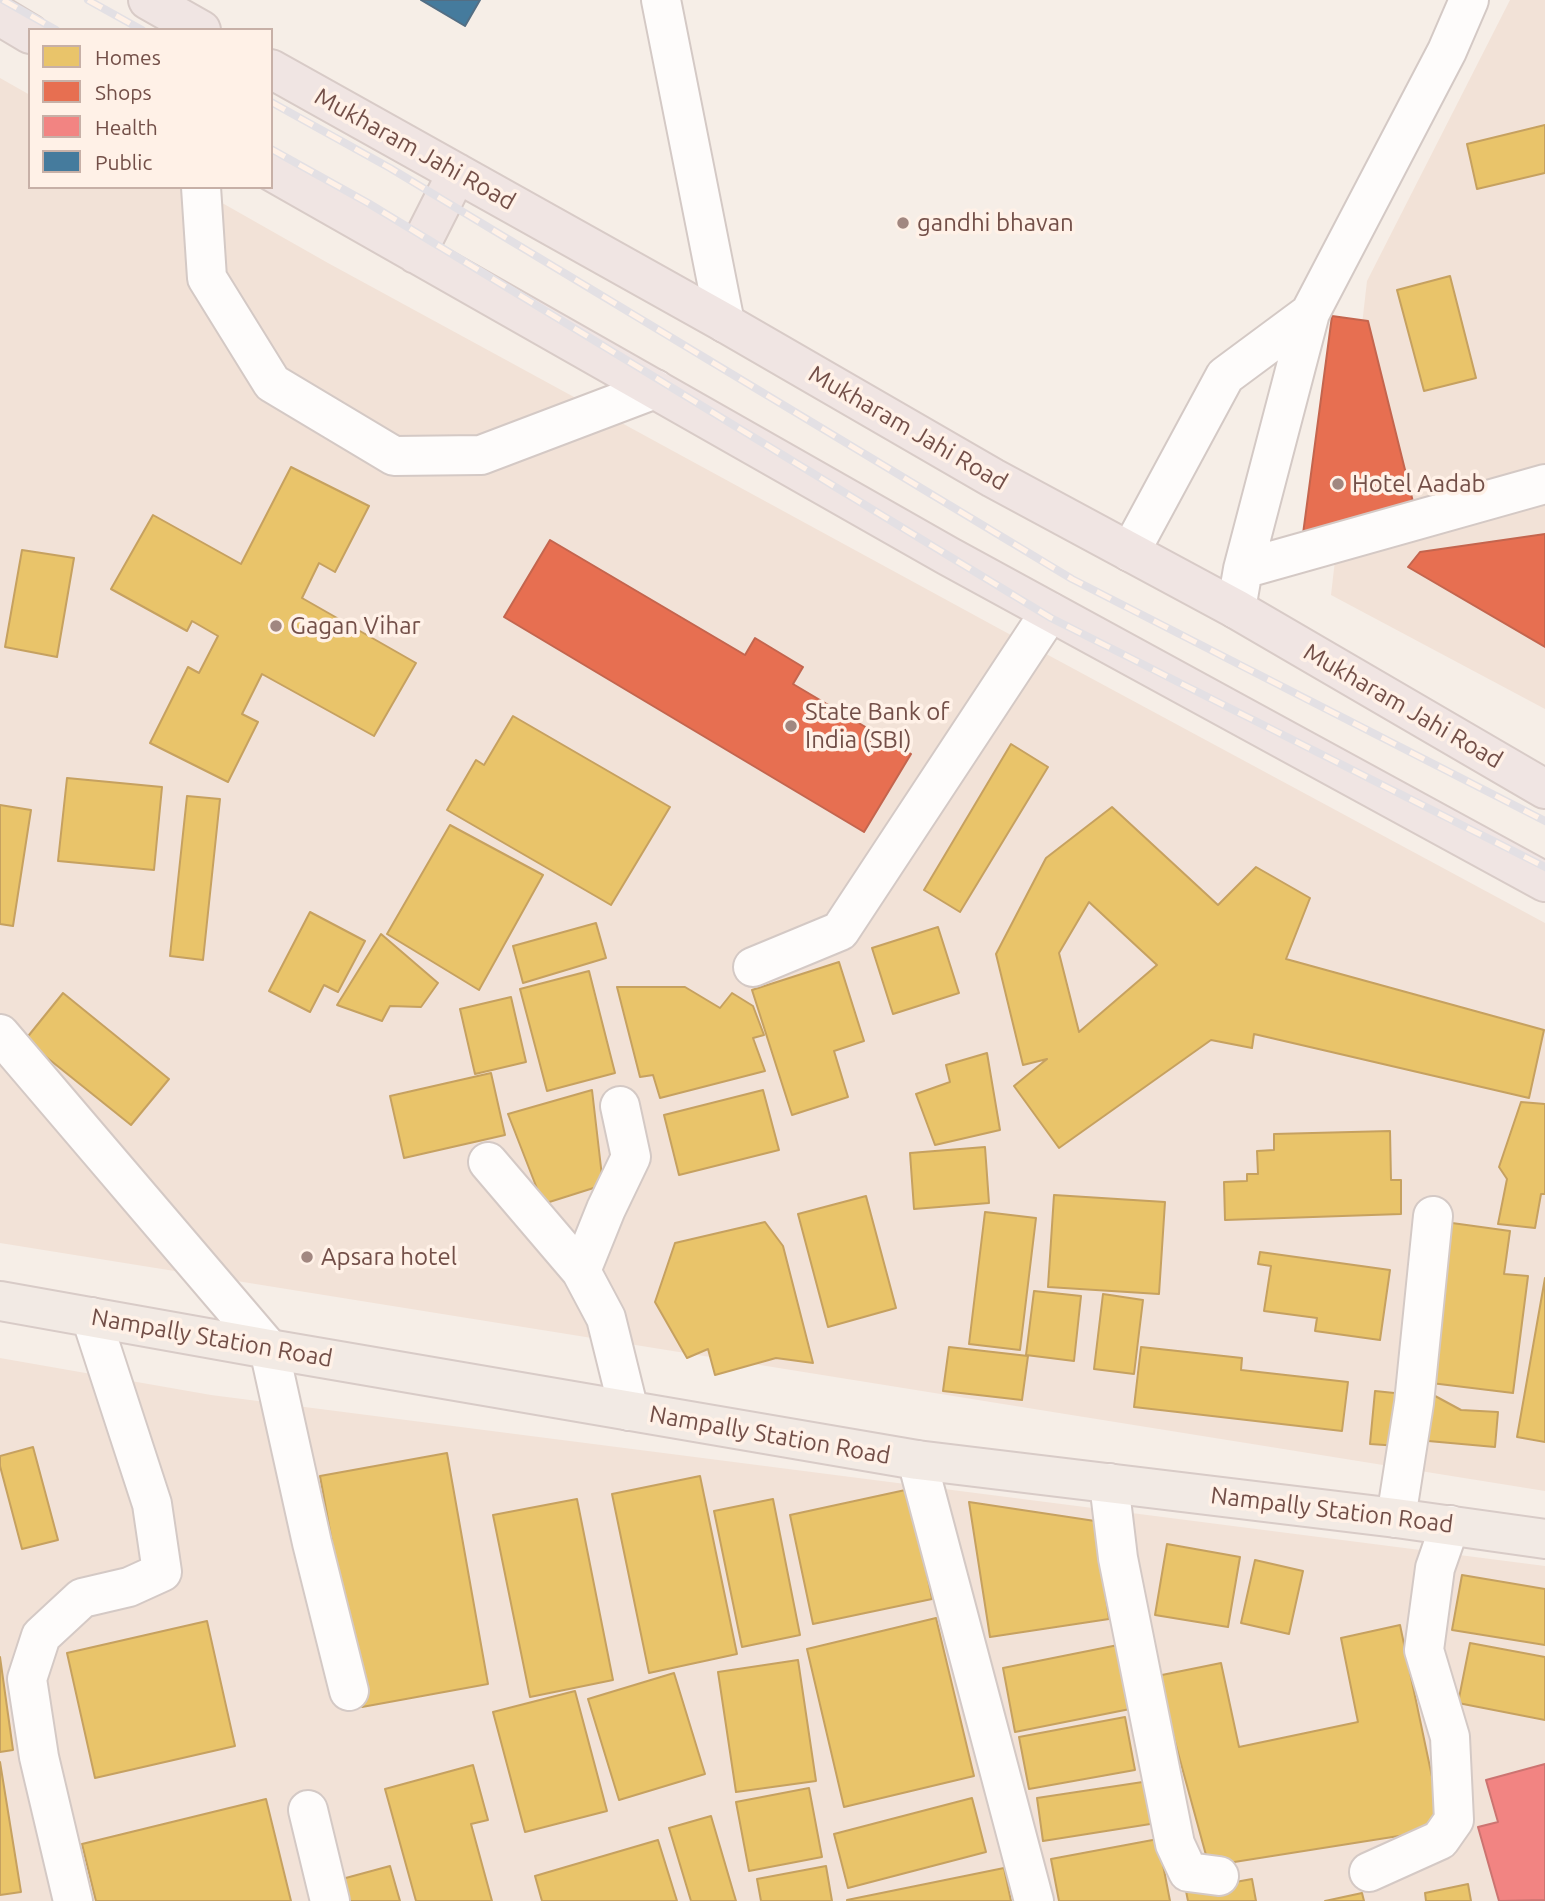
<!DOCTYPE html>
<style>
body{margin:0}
#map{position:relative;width:1545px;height:1901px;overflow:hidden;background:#f6eee7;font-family:Ubuntu,sans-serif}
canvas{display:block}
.legend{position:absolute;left:28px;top:28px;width:245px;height:161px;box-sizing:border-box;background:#fff1e7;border:2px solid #c7b0a7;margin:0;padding:9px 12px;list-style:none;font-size:21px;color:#734f48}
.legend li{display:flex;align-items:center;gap:14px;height:35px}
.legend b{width:35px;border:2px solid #c7b0a7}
</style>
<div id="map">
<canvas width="1545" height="1901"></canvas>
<ul class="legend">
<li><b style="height:19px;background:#e9c46a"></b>Homes</li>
<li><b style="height:19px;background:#e76f51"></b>Shops</li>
<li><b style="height:19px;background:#f28482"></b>Health</li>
<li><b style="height:19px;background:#457b9d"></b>Public</li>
</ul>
</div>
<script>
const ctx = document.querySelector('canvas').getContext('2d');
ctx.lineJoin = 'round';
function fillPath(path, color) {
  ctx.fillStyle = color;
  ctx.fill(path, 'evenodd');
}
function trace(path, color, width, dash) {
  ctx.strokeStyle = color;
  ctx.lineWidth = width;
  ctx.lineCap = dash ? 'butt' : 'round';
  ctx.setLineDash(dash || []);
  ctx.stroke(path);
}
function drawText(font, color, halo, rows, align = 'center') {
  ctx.font = font + ' Ubuntu,sans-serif';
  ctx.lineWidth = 7;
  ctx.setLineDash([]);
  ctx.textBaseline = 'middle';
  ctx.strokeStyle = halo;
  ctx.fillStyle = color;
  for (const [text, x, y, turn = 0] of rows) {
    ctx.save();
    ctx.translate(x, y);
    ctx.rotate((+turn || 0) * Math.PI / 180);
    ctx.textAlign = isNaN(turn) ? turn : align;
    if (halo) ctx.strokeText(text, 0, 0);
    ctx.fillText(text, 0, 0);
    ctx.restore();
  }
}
fillPath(new Path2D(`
 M1510 0H1545V709L1331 595 1367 281Z
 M0 78 30 95V187H194L328 263 998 628 1545 923V1491L0 1243Z
 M0 1358 211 1395 1545 1566V1901H0Z`), '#f2e2d7');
const homes = new Path2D(`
 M1545 125V173L1477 189 1467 144Z
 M1450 276 1476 378 1424 391 1397 290Z
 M291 467 369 506 335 572 319 563 302 598 416 663 374 736 262 674 242 714 258 722 228 782 150 743 188 667 199 673 218 636 192 621 187 631 111 589 153 515 241 564Z
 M22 550 74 558 57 657 5 647Z
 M513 716 670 807 611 905 447 810 476 760 484 765Z
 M1011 744 1048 767 960 912 924 890Z
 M67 778 162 787 154 870 58 861Z
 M187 796 220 799 203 960 170 956Z
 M0 805 31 810 13 926 0 924Z
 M1112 807 1218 905 1256 867 1310 898 1286 959 1544 1030 1529 1098 1254 1034 1252 1048 1211 1040 1059 1148 1014 1086 1047 1059 1023 1065 996 954 1046 858ZM1089 902 1157 965 1079 1032 1059 953Z
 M450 825 543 875 479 990 387 934Z
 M310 912 365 941 338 992 324 985 310 1012 269 991Z
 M596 923 606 958 523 983 513 946Z
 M938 927 959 993 893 1014 872 948Z
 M381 934 438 983 421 1007 390 1006 382 1021 337 1005Z
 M839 962 864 1041 834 1051 848 1097 792 1115 752 990Z
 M589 971 615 1073 547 1091 520 989Z
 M617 987H685L720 1008 732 993 753 1006 764 1035 753 1038 765 1071 660 1098 653 1075 640 1077Z
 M63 993 169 1079 131 1125 25 1040Z
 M511 997 526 1062 475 1074 460 1009Z
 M987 1053 1000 1130 935 1145 916 1094 950 1082 946 1065Z
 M491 1073 505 1135 404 1158 390 1096Z
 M592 1090 603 1185 543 1204 508 1114Z
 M763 1090 779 1150 679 1175 664 1115Z
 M1521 1102 1545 1104V1194H1541L1535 1228 1498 1224 1507 1179 1499 1167Z
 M1390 1131 1391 1180H1401V1214L1225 1220 1224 1182 1247 1181V1174H1258L1257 1151 1274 1150V1134Z
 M985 1147 989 1203 914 1209 910 1153Z
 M1054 1195 1165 1202 1159 1294 1048 1287Z
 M866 1196 896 1308 828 1327 798 1214Z
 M985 1212 1036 1218 1020 1350 969 1344Z
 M765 1222 783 1246 813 1363 776 1358 715 1375 708 1349 687 1358 655 1302 675 1243Z
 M1452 1223 1510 1231 1504 1274 1528 1276 1513 1393 1431 1383Z
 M1260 1252 1390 1270 1380 1340 1315 1331 1317 1318 1264 1311 1271 1266 1258 1264Z
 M1545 1278V1442L1517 1437Z
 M1034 1291 1081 1296 1074 1361 1026 1355Z
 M1103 1294 1143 1300 1134 1374 1094 1369Z
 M949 1347 1028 1356 1022 1400 943 1391Z
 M1141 1347 1242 1358 1241 1370 1348 1382 1342 1431 1134 1407Z
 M1424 1390 1461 1410 1498 1412 1495 1447 1417 1440Z
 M1375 1391 1404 1394 1399 1446 1370 1444Z
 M33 1447 58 1540 22 1549 0 1466V1456Z
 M447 1453 488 1684 362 1707 320 1476Z
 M700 1476 737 1654 649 1673 612 1494Z
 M910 1489 932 1599 813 1624 790 1515Z
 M577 1499 613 1680 530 1697 493 1515Z
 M773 1499 800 1635 742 1647 714 1511Z
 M969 1502 1095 1521 1109 1619 990 1637Z
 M1167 1544 1240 1557 1228 1627 1155 1615Z
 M1255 1560 1303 1571 1289 1634 1241 1623Z
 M1462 1575 1545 1589V1645L1452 1630Z
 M936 1618 974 1776 844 1807 807 1649Z
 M207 1621 235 1746 95 1778 67 1653Z
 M1400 1625 1443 1829 1209 1866 1157 1676 1221 1663 1239 1747 1358 1722 1341 1638Z
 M1470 1643 1545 1657V1720L1458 1703Z
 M1123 1644 1135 1708 1015 1732 1003 1668Z
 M0 1657 13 1750 0 1752Z
 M798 1660 816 1781 736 1792 718 1672Z
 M674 1673 705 1774 619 1800 588 1699Z
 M575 1691 607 1811 525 1832 493 1712Z
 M1125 1717 1135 1770 1029 1789 1019 1737Z
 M0 1762 21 1892 0 1895Z
 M473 1765 488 1820 471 1824 492 1901H416L385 1789Z
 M1156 1780 1163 1822 1043 1841 1037 1798Z
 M809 1788 822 1857 749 1871 736 1802Z
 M972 1798 986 1852 848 1888 834 1834Z
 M266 1799 291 1901H96L82 1844Z
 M711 1816 736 1901H691L669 1828Z
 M1158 1839 1170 1901H1059L1051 1859Z
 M658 1840 677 1901H542L535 1876Z
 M390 1866 400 1901H348L342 1879Z
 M826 1866 832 1901H761L757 1879Z
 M1004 1868 1011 1901H847V1900Z
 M1252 1879 1256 1901H1188L1186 1891Z
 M1468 1884 1471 1901H1426L1425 1893Z
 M1362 1893 1364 1901H1325Z`);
fillPath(homes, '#e9c46a');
trace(homes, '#c6a160', 2);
const shops = new Path2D(`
 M1332 316 1368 321 1414 506 1303 534Z
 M1545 534V647L1408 567 1420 552Z
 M550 540 745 655 755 638 803 667 793 684 911 754 864 832 504 617Z`);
fillPath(shops, '#e76f51');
trace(shops, '#c4654e', 2);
const health = new Path2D(`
 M1545 1764V1900L1499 1901 1478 1827 1498 1822 1486 1780Z`);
fillPath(health, '#f28482');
trace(health, '#cc7471', 2);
const public = new Path2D(`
 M421 0H480L465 26Z`);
fillPath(public, '#457b9d');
trace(public, '#536e84', 2);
const minor = new Path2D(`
 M661 0 725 323
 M201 187 207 278 272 383 394 456 481 455 655 389
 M1130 552 1225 376 1310 313
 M1243 569 1545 484
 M1236 609 1243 569 1310 313 1447 51 1469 0
 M753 967 840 931 1050 612
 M0 1034 269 1349 312 1543 349 1691
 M488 1162 581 1271 606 1318 629 1411
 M581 1271 606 1209 631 1157 620 1106
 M917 1460 1034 1901
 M1109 1483 1118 1558 1175 1844 1188 1872 1219 1876
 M1396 1518 1414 1403 1433 1216
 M308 1810 330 1901
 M1369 1872 1440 1840 1454 1820 1450 1737 1424 1650 1435 1568 1450 1525
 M73 1901 39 1757 27 1679 41 1636 82 1598 129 1587 162 1572 152 1504 91 1317`);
const major = new Path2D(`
 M0 1301 269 1349 917 1460 1396 1518 1545 1539`);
const highway = new Path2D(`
 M148 0 201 30
 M0 16 30 34
 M271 69 725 323 993 478 1236 609 1545 789
 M271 171 948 556 1545 882
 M416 254 457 173`);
trace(minor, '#d4c9c5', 42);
trace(major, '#d8cbc7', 42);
trace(highway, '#d8cbc7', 42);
trace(minor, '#fefcfb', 38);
trace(major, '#f2eae4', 38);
trace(highway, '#f0e5e3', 38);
const rail = new Path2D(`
 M3 0 56 30
 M88 0 142 30
 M271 102 390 168 1072 579 1545 821
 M271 149 368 203 1051 618 1545 867`);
trace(rail, '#e3e0e4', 8);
trace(rail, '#fff1e7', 5, [16]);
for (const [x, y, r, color] of [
 [903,223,7,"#a18780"],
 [1338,484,7,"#a18780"],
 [276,626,7,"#a18780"],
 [791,726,7,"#a18780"],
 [307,1257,7,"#a18780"]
]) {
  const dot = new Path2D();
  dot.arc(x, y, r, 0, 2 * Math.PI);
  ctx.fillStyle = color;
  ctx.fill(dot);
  trace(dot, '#fff1e7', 2.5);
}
drawText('24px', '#734f48', '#fff1e7', [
 ["Mukharam Jahi Road",415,149,29],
 ["Mukharam Jahi Road",908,428,30],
 ["Mukharam Jahi Road",1403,706,30],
 ["Nampally Station Road",212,1338,10],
 ["Nampally Station Road",770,1435,10],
 ["Nampally Station Road",1332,1510,7]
]);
drawText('24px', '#734f48', '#fff1e7', [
 ["gandhi bhavan",917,223],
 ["Hotel Aadab",1352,484],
 ["Gagan Vihar",290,626],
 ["State Bank of",805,712],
 ["India (SBI)",805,740],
 ["Apsara hotel",321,1257]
], 'left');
</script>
